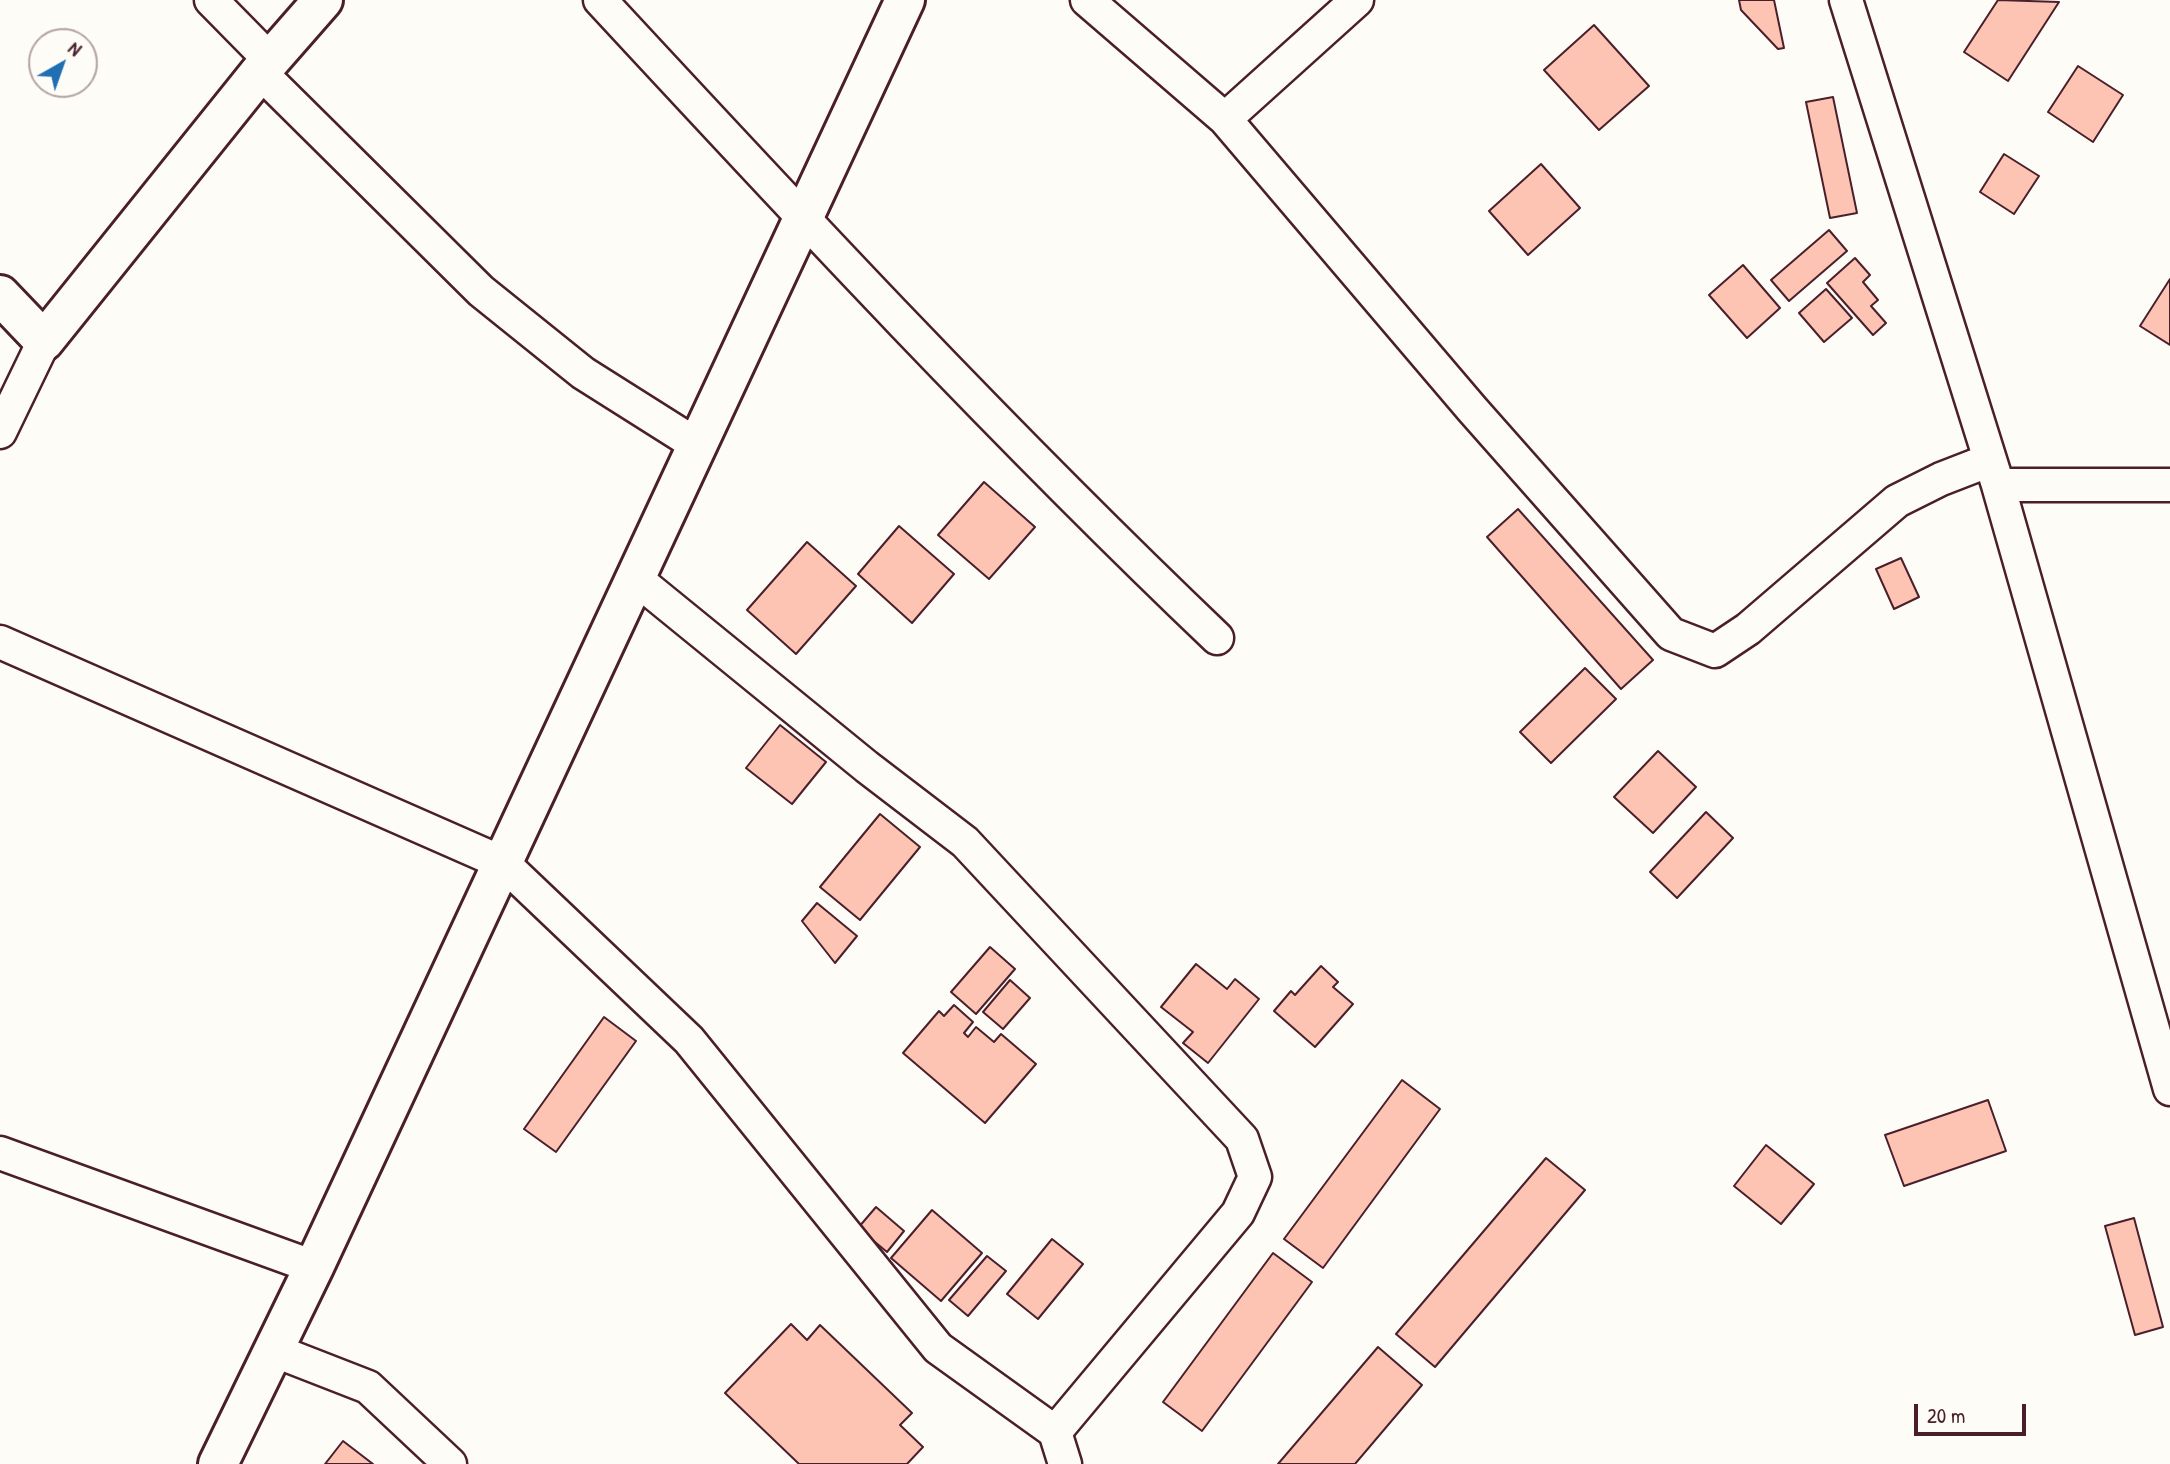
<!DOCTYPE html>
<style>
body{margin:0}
#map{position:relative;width:2170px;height:1464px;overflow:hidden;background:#fdfcf7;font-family:"Patrick Hand",sans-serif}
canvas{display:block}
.north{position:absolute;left:28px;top:28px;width:70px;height:70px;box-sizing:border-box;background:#fdfcf7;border:2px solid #b5a4a5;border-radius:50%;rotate:40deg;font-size:19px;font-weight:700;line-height:28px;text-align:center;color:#4a1f2b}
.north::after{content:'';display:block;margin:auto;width:24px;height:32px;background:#1f6fb2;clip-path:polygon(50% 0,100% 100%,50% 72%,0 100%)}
.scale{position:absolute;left:1914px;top:1404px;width:112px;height:32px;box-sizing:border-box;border:4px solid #4a1f2b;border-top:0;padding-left:9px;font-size:21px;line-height:24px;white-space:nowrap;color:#4a1f2b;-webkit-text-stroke:5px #fdfcf7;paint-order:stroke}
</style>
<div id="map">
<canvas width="2170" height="1464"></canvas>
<div class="north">N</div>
<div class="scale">20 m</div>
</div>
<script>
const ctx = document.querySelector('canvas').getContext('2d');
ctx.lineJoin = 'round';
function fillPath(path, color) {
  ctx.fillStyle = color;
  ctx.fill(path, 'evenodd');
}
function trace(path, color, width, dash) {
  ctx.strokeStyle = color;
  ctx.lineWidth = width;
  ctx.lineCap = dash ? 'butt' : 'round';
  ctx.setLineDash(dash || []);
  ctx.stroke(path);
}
const building = new Path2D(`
 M1739 0H1774L1784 48 1778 49 1741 10Z
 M1998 0 2059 2 2008 81 1964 52Z
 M1594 25 1649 86 1599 130 1544 70Z
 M2078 66 2123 95 2093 142 2048 112Z
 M1833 97 1857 213 1830 218 1806 102Z
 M2004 154 2039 176 2014 214 1980 192Z
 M1541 164 1580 208 1528 255 1489 211Z
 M1829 230 1847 251 1789 301 1771 280Z
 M1855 258 1870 275 1863 282 1878 300 1871 306 1886 323 1873 335 1827 283Z
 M1743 265 1780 308 1747 338 1709 295Z
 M2170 279V345L2140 326Z
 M1826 289 1852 318 1824 342 1799 313Z
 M984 482 1035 527 989 579 938 535Z
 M1518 509 1653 660 1621 689 1487 537Z
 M899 526 954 574 912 623 858 574Z
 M807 542 856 586 796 654 747 610Z
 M1901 558 1919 597 1894 609 1876 569Z
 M1585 668 1616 699 1551 763 1520 732Z
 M780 725 826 762 792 804 746 768Z
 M1658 751 1696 787 1653 833 1614 797Z
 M1706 812 1733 838 1677 898 1650 872Z
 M880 814 920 847 860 920 820 887Z
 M817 903 857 936 835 963 802 921Z
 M990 947 1015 969 976 1014 951 992Z
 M1196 964 1227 989 1235 979 1259 999 1208 1063 1183 1043 1193 1032 1161 1007Z
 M1321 966 1338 982 1333 987 1353 1004 1315 1047 1274 1011 1291 991 1295 995Z
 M1010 980 1030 998 1003 1029 983 1012Z
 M954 1005 973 1022 964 1033 968 1037 976 1027 994 1042 1001 1034 1036 1064 985 1123 903 1053 939 1011 944 1016Z
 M604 1017 636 1041 556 1152 524 1129Z
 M1402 1080 1440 1109 1323 1268 1284 1239Z
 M1988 1100 2006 1151 1904 1186 1885 1135Z
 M1766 1145 1814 1184 1781 1224 1734 1186Z
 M1546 1158 1585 1190 1435 1367 1396 1334Z
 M876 1207 904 1231 887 1252 858 1228Z
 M932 1210 982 1253 941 1301 891 1258Z
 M2134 1218 2163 1327 2135 1335 2105 1226Z
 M1052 1239 1083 1264 1038 1319 1007 1294Z
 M1273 1253 1312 1282 1202 1431 1163 1402Z
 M987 1256 1006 1271 968 1316 949 1300Z
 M791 1324 807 1340 820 1325 912 1413 900 1425 923 1447 907 1464H799L725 1393Z
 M1378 1347 1422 1385 1355 1464H1278Z
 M343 1441 373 1464H325Z`);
fillPath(building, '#fdc4b3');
trace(building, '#4a1f2b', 2);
const street = new Path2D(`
 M211 0 271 61
 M600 0C801 217 1003 434 1217 638
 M1087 0 1225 119 1472 409 1671 634 1715 651 1748 629 1897 501 1941 479 1990 460
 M1846 0 1998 485 2170 1089
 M260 72 481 291 583 373 697 445
 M1225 119 1357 0
 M0 432 44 341
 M1998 485H2170
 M635 578 867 767 965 842 1242 1139 1255 1177 1238 1213 1055 1432
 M0 642 503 863 689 1040 938 1348 1055 1432 1065 1464
 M0 1153 314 1267
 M273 1350 368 1387 450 1464`);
const secondary = new Path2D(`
 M0 295 44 341 260 72 323 0
 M218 1464 314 1267 905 0`);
trace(street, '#4a1f2b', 37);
trace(secondary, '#4a1f2b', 44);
trace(street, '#fdfcf7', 32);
trace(secondary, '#fdfcf7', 38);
</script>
